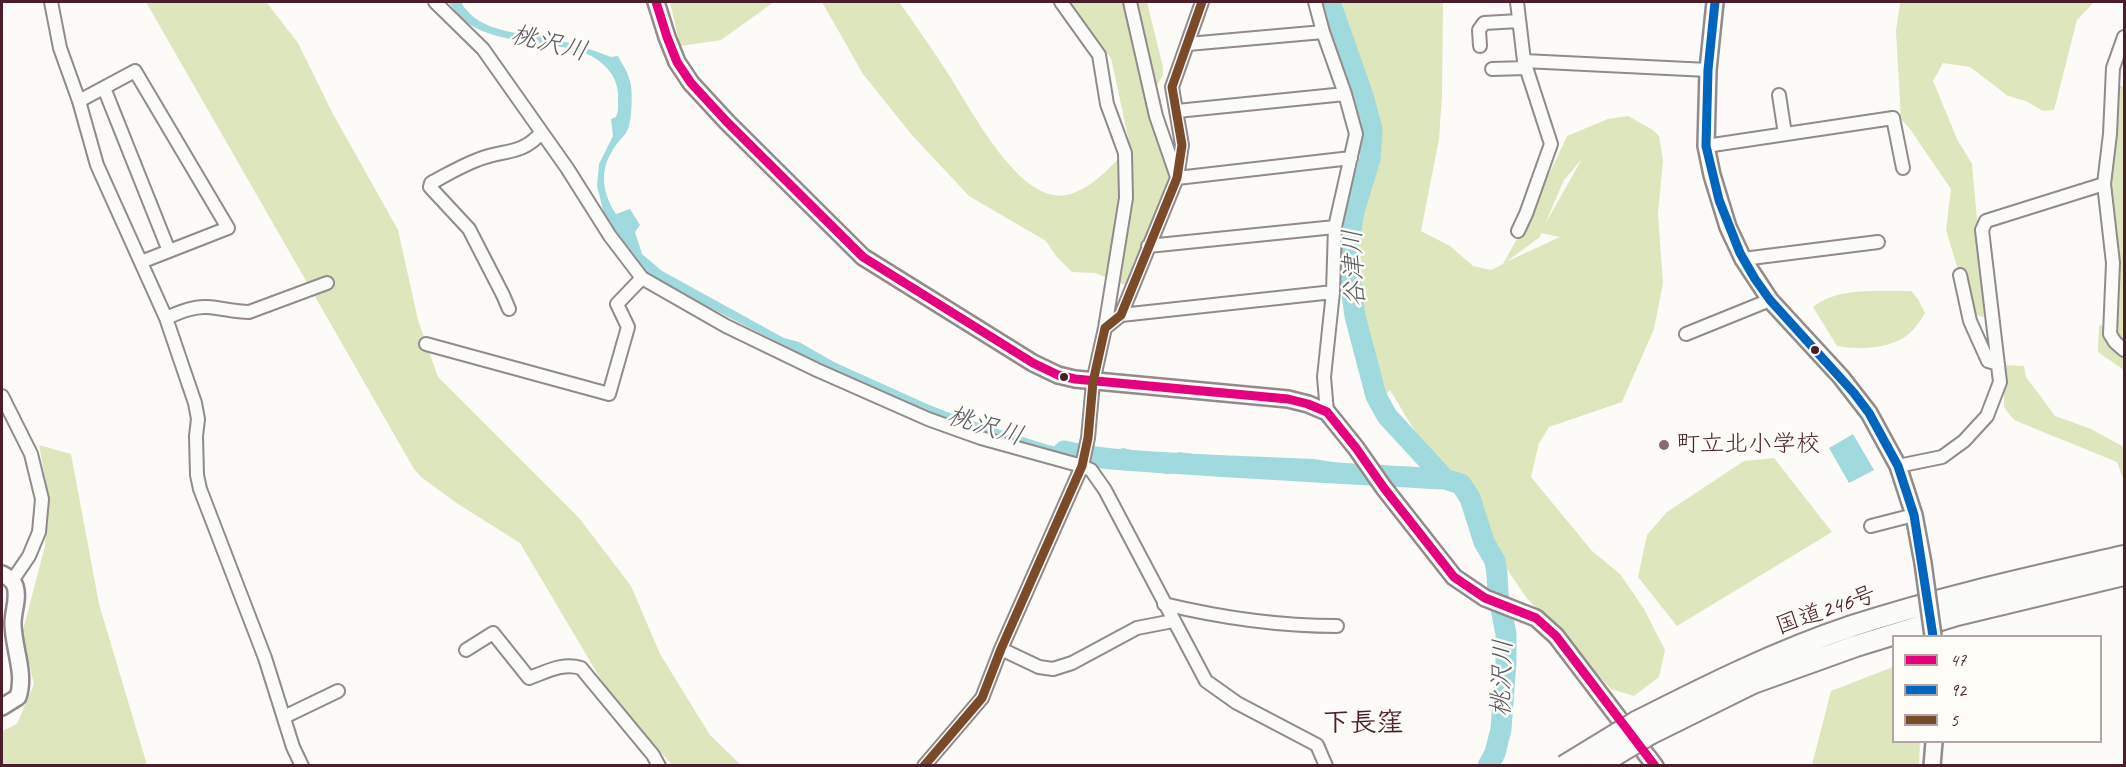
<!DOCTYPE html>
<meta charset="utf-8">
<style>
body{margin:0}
#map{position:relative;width:2126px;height:767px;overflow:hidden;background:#fcfbf8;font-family:Caveat,sans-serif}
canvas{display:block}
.frame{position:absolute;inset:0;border:3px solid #4a1f2b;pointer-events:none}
.legend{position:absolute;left:1892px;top:635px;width:210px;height:108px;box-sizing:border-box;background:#fdfcf7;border:2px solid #b5a4a5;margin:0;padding:8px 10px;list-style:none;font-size:18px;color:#4a1f2b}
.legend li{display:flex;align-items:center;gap:12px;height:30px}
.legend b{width:30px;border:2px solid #b5a4a5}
</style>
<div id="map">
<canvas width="2126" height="767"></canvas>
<div class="frame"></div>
<ul class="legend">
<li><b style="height:8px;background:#e5007d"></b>47</li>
<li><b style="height:8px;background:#0065bd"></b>92</li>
<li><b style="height:8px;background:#7a4b2a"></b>5</li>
</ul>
</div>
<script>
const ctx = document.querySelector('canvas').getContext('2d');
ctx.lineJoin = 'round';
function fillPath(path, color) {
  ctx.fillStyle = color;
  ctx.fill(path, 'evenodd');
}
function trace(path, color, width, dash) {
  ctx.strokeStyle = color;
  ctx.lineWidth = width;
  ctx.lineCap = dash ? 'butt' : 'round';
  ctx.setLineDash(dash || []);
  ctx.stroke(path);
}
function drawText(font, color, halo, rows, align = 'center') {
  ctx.font = font + ' Caveat,"Klee One",sans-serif';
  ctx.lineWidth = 5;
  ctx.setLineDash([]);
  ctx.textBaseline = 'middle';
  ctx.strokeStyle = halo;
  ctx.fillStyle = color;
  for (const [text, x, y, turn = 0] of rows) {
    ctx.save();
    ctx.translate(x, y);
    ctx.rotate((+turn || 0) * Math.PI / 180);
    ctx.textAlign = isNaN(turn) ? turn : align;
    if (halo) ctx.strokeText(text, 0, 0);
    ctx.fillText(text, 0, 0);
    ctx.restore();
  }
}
fillPath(new Path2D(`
 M146 2H266L298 43 333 114 398 230 418 320 438 377 579 518 631 586 660 654 710 735 741 765H672L609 693 520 543 458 504 421 477 414 469Z
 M670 2H774L721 40 680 46Z
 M822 2H899C914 23 929 44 943 66 967 101 1009 187 1053 195 1082 201 1113 165 1130 146L1111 58 1067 2H1147L1163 67V75L1149 100 1166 154 1170 180 1125 285 1095 273 1072 272 1056 256 1046 241 969 196 911 134 863 74Z
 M1338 2H1443L1442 96 1439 139 1421 231 1450 246 1473 266 1491 270 1503 264 1527 221 1567 136 1608 119 1628 116 1653 130 1659 136 1663 160 1658 214 1663 283 1654 329 1622 402 1549 427 1539 443 1531 477 1592 551 1620 574 1644 609 1665 650 1659 677 1634 696 1611 689 1526 597 1481 531 1477 492 1433 461 1390 390 1386 394 1371 347 1361 299 1366 294H1363L1357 282 1350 237 1380 136ZM1582 159 1545 224 1564 180ZM1541 233 1560 237 1506 262 1540 237Z
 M1905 2H2094L2077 20 2054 110 2043 111 2026 101 2008 96 1970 67 1943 63 1933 81 1957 139 1972 164 1986 318 1971 313 1946 230 1951 189 1910 129 1901 119 1896 31 1900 3Z
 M2116 84 2124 87V345L2113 332V322L2117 238 2111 185 2118 130Z
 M1911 291 1918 299 1925 313C1921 320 1916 327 1910 333 1892 349 1860 350 1837 346L1813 307C1839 286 1880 292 1911 291Z
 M2099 325 2106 327 2114 350 2124 356V370L2098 352Z
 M2004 365 2024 366 2026 377 2055 416 2091 429 2124 447V481L2117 462 2014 420 2004 407Z
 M39 445 71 454 99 604 147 765H2V731L17 724 34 684 22 634 45 546 49 498Z
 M1774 458 1832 532 1677 626 1638 577 1647 535 1667 512 1744 461Z
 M1893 667 1894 742H1920L1919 765H1812L1831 691Z`), '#dde6bc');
fillPath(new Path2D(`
 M448 2H461C479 36 529 32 562 41 579 45 595 51 611 57L618 56C622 64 628 72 630 81 633 90 632 122 627 131 625 136 619 140 616 145 599 168 601 191 616 214L630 209 640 225 635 232 642 254 662 271 784 338 799 342 834 362 927 404 960 417 1045 444 1113 462 1160 466 1143 456 1120 449 1123 448 1169 459 1174 458 1178 452 1194 454 1314 459 1358 466 1359 469 1321 464 1245 461 1217 470 1167 474 1106 466 1046 451 940 419 865 387 685 295 643 271 622 247 605 218 597 186 599 164 613 136 611 119 616 117C619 111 618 102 618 95 618 69 592 52 568 48 558 46 547 46 536 44 516 40 492 37 474 27 463 22 456 11 448 2Z
 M1853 434 1874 470 1849 483 1829 448Z`), '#a0d9de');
trace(new Path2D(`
 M1330 2 1363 96 1372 129 1370 159 1354 211 1349 243V271L1355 316 1376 396 1387 416 1445 479
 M1064 451C1103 461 1146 461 1186 464 1272 470 1359 474 1445 479L1461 484 1470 498 1484 542 1495 561 1497 574 1498 593 1506 634V662L1501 729 1495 753 1488 766`), '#a0d9de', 21);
const minor = new Path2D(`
 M51 2 60 48 79 101 97 165 166 318 195 403 198 419 196 436 197 475 200 489 265 658 293 747 302 766
 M435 2 483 49 567 168 610 236 642 278 726 326 817 370 928 419 981 438 1082 466 1091 470 1105 490 1206 681 1237 703 1317 745 1326 766
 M1061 2 1099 55 1107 104 1125 153 1126 198 1105 328
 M1130 2 1156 116 1177 177
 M1315 2 1323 32 1345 94 1356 134 1335 227 1333 292 1324 377 1327 412
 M1517 2 1524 61 1708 70
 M2124 37 2113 68 2110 134 2104 184 2113 263 2110 334 2115 342 2124 350
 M1188 44 1323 32
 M1480 46 1479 30 1484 23 1519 21
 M1492 69 1526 68
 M104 88 169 251
 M1779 95 1785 134
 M79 101 135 71 228 228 141 262
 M1177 111 1345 94
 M1706 146 1893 118 1903 168
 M1177 178 1351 158
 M1518 231 1526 214 1551 144 1524 61
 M1148 246 1335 227
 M1743 259 1878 242
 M1960 275 1970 321 1988 361 1998 364
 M509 309 503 295 469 229 430 187 431 183C446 175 461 166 477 160 503 149 521 156 541 133
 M1121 315 1333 292
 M166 318C178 313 193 306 207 307 222 308 234 312 249 312L327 283
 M1686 334 1770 300
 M426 344 609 394 628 327 617 304 642 278
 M2 396 31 454 42 499 39 532 29 556 12 581
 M1898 466 1942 457 1964 441 1987 416 2000 382 1982 230 1986 221 2104 184
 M1871 526 1914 515
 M1164 604C1222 618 1278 626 1337 626
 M1001 649 1039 667 1053 669 1072 663 1137 628 1173 621
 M466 650 493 633 529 678C546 672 563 662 581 668L653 755 659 766
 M284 717 338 691
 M924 766 982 698 1001 649 1082 466 1088 438 1093 382 1105 328 1121 315 1177 178 1182 145 1172 87 1202 2`);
const tertiary = new Path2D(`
 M656 2 667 37 677 62 691 83 727 122 863 257 1033 363 1058 375 1075 379 1288 399 1308 404 1327 412 1356 448 1384 488 1454 577 1485 598 1536 618 1556 636 1655 766
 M1715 2 1708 70 1706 146 1712 175 1728 227 1743 259 1770 300 1841 377 1869 413 1898 466 1914 515 1923 563
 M2 574C8 577 13 580 15 586 19 598 13 611 13 623 13 648 26 673 18 697L2 707
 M1932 766 1934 742`);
const trunk = new Path2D(`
 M1636 722C1707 686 1777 651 1852 626 1941 597 2033 577 2124 556
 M1650 734 1753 683 1856 646 1957 615 2124 575`);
trace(minor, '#928a8b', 16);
trace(tertiary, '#928a8b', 20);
trace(trunk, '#928a8b', 24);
trace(minor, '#fbfbf9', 12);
trace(tertiary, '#fbfbf9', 15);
trace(trunk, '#fbfbf9', 20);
const tertiaryBridge = new Path2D(`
 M1923 563 1933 636`);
const trunkBridge = new Path2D(`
 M1564 766 1636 722
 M1597 766 1650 734`);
trace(tertiaryBridge, '#928a8b', 20, []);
trace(trunkBridge, '#928a8b', 24, []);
trace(tertiaryBridge, '#fbfbf9', 15);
trace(trunkBridge, '#fbfbf9', 20);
trace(new Path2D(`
 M656 2 667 37 677 62 691 83 727 122 863 257 1033 363 1058 375 1075 379 1288 399 1308 404 1327 412 1356 448 1384 488 1454 577 1485 598 1536 618 1556 636 1655 766`), '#e5007d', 9);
trace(new Path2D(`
 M1715 2 1708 70 1706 146 1719 200 1740 253 1755 279 1770 300 1854 393 1869 413 1898 466 1914 515 1933 636`), '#0065bd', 9);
trace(new Path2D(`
 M924 766 982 698 1001 649 1082 466 1088 438 1093 382 1105 328 1121 315 1177 178 1182 145 1172 87 1202 2`), '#7a4b2a', 9);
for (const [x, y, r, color] of [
 [1815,350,5,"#4a1f2b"],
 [1064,377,5,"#4a1f2b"],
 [1664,445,6,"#886c73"]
]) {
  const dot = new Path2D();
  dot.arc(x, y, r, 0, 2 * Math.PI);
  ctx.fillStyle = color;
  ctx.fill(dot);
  trace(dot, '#fdfcf7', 2);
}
drawText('24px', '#4a1f2b', '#fdfcf7', [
 ["町立北小学校",1676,445]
], 'left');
drawText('24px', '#4a1f2b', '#fdfcf7', [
 ["国道246号",1826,611,-19]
]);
drawText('italic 26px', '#5a5b66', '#fdfcf7', [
 ["桃沢川",549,44,14],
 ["谷津川",1355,268,-92],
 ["桃沢川",985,427,17],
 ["桃沢川",1503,678,-88]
]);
drawText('bold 27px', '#4a1f2b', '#fdfcf7', [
 ["下長窪",1363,724]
]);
</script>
